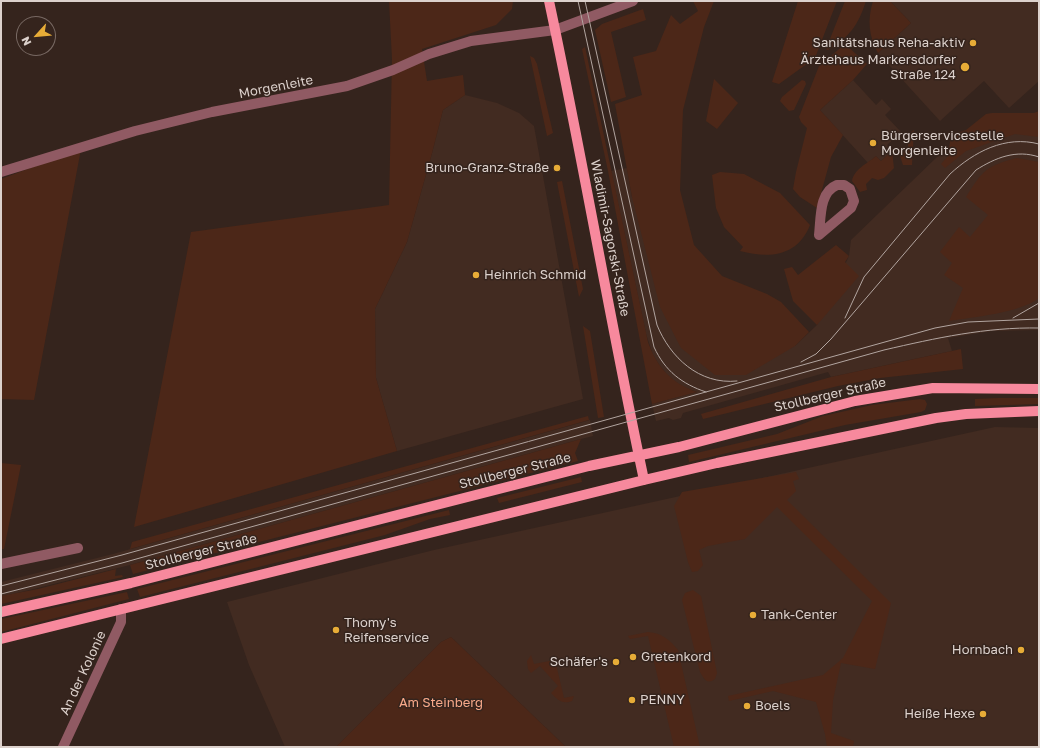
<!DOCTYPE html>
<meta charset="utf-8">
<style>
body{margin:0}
#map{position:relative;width:1040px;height:748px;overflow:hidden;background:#35241d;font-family:"Golos Text",sans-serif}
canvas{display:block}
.frame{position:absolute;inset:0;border:2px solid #dcd1cc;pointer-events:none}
.north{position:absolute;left:16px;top:16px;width:40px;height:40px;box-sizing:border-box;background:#35241d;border:1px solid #786963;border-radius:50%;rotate:243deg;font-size:11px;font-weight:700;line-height:16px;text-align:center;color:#dcd1cc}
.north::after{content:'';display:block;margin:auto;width:14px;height:18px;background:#e7ac37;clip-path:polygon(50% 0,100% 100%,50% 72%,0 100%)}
</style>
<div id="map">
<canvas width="1040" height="748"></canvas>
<div class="frame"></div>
<div class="north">N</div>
</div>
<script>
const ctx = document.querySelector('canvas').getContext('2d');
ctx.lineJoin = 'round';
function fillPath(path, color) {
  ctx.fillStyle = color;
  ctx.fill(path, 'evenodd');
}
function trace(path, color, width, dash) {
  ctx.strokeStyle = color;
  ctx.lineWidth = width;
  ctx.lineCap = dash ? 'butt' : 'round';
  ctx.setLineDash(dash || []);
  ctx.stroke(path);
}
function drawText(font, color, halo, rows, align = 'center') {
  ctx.font = font + ' "Golos Text",sans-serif';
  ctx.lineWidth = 3;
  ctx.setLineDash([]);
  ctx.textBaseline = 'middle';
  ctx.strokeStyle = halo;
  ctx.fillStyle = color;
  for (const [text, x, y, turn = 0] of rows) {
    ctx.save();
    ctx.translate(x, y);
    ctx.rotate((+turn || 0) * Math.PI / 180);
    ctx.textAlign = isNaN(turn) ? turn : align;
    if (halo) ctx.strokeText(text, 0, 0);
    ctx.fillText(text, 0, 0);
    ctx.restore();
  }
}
fillPath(new Path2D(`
 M890 1H1039V81L1009 108 984 81 940 121 878 53 911 23Z
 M853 80 876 105 882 99 891 109 885 115 901 132 887 145 892 151 881 161 876 156 868 163 820 110Z
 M465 95 497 103 519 113 534 126 583 399 397 451 376 378 375 309 407 242 431 157 443 110Z
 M1039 114V330L992 331 948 338 952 351 831 377 828 372 683 413 681 418 673 420 669 418 656 421 652 404 697 392 683 387 670 378 660 366 653 355 646 334 611 171 627 168 632 197 795 346 817 325 849 256 851 240 937 157Z
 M590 420 593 436 581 439 130 565 1 597V582L113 554Z
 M995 427 1039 428V747H566L451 637 441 642 336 747H285L249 665 227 602 434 550Z`), '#422b21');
fillPath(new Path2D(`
 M389 1H513L512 9 496 25 422 49 427 81 463 75 465 95 443 110 431 157 407 242 375 309 376 378 397 451 134 527 191 232 389 205 392 59Z
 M693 1H714L704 27 683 110 680 190 694 245 722 276 767 294 781 302 809 332 795 346 746 375H715L681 348 660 307 632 197 615 104 642 95 633 57 656 51 671 15 680 24 698 11Z
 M798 1H837L815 58 779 84 772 82Z
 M845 1H866C858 26 850 36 828 50L826 49Z
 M873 1H890L911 23 878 53C869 37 867 20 873 1Z
 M643 9 646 20 611 32 626 97 611 102 595 30 602 24Z
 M845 44 867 64 853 80 820 110 843 135 831 157 817 208 800 197 793 189 796 172 807 128 801 122 799 117 819 66Z
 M585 47 648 342C657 367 671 383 697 392L652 404 608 171 582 49Z
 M530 56 534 58 537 64 553 133 547 136Z
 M714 79 738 103 717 129 706 121Z
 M802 80 805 81 806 84 794 110 789 111 780 101 782 97Z
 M1039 111V137L1015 134 966 151 945 168 941 164 948 156 951 135 966 130 986 114 992 113H1034Z
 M914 130 912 165H903L900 156 908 147V134Z
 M81 149 34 400 1 399V179Z
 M892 151 894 168 884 178 878 180 872 178 866 184 867 190 860 192 852 181C854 169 867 164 876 156L881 161Z
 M1017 158 1039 162V298C1020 313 973 317 949 321L963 288 944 275 952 263 940 252 959 227 970 237 988 215 966 197C983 170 986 166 1017 158Z
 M720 172 744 174 780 193 810 225C798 256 770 259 740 251L743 247 724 227 716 208 712 175Z
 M562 181 583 289 579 297 557 182Z
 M836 245 849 256 845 262 859 276 817 325 793 301 784 269 792 267 798 275Z
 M583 326 590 331 604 417 598 418Z
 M961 349 963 369 880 378 838 386 703 419 701 414 831 377Z
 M998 398H1039V404L975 406V399Z
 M920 399 925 400 927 404 925 410 921 412 845 425 689 462 688 455 777 434 823 416 872 405Z
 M588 416 589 420 130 549 132 542Z
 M581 439 575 453 578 461 133 574 130 565Z
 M1 463 21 465 4 549H1Z
 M796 472 799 479 793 481 796 491 787 500 891 603 875 669 841 663 833 700 831 733 854 741 853 747H827L825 734 816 702 773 691 729 701 728 696 823 675 843 658 872 601 777 507 745 539 708 546 699 550 703 565 698 571 692 572 688 562 674 506 682 492Z
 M581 477 582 482 499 503 497 498Z
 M449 510 450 515 430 519 385 535 140 597 137 589Z
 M116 569 115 576 122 575 123 577 1 604V596L38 589Z
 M693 590 701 596 717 673 715 679C707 685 704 679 700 672L682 600 685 593Z
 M127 592 129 599 1 632V619Z
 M648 632C662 633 670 640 678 650L700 747H674L648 636 630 639 628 636Z
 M451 637 566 747H336L441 642Z
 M531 655 534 664 555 660 564 698 574 696 572 701C562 705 557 699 551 693L558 686 540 666 531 673 528 669 527 661Z`), '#4c2718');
trace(new Path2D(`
 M1 172 135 131 212 112 347 86 393 70 429 54 471 41 555 30 633 1
 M837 185H844L850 189 854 201 851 208 819 235C821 218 819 192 837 185Z
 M1 564 78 548
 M63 747 121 622V609`), '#905a63', 10);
trace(new Path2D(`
 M549 1C583 160 610 321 644 480
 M1 612 131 583 589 466 679 447 855 401 933 388 1039 389
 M1 639 644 480 717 463 936 418 966 414 1039 411`), '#f7899d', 10);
trace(new Path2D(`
 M578 1 654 347C665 371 682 384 706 392
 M585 1 657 325C670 357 699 385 737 381
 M845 318 864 277 950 174C974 152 1005 135 1039 144
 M1013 318 1039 303
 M801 362 816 354 831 339 976 170C995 158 1016 149 1039 157
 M1 586 122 555 935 328 968 322 1039 319
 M1 594 122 563 884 350C936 338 986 327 1039 328`), '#b2a5a0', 1);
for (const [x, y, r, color] of [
 [973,43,4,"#e7ac37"],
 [965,67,5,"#e7ac37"],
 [873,143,4,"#e7ac37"],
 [557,168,4,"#e7ac37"],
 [476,275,4,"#e7ac37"],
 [753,615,4,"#e7ac37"],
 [336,630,4,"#e7ac37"],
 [1021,650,4,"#e7ac37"],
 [633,657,4,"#e7ac37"],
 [616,662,4,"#e7ac37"],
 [632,700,4,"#e7ac37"],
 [747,706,4,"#e7ac37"],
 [983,714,4,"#e7ac37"]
]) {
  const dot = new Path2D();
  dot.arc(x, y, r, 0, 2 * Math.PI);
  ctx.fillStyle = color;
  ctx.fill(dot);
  trace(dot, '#35241d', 1.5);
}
drawText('13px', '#dcd1cc', '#35241d', [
 ["Sanitätshaus Reha-aktiv",965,43,"right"],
 ["Ärztehaus Markersdorfer",956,60,"right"],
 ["Straße 124",956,75,"right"],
 ["Bürgerservicestelle",881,136],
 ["Morgenleite",881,151],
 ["Bruno-Granz-Straße",549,168,"right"],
 ["Heinrich Schmid",484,275],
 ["Tank-Center",761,615],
 ["Thomy's",344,623],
 ["Reifenservice",344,638],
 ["Hornbach",1013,650,"right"],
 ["Gretenkord",641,657],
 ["Schäfer's",608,662,"right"],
 ["PENNY",640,700],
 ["Boels",755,706],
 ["Heiße Hexe",975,714,"right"]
], 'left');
drawText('13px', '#dcd1cc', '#35241d', [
 ["Morgenleite",276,87,-11],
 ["Wladimir-Sagorski-Straße",610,238,79],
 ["Stollberger Straße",830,395,-13],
 ["Stollberger Straße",515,471,-14],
 ["Stollberger Straße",201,552,-14],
 ["An der Kolonie",83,673,-65]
]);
drawText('13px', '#f7a889', '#35241d', [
 ["Am Steinberg",441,703]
]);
</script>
